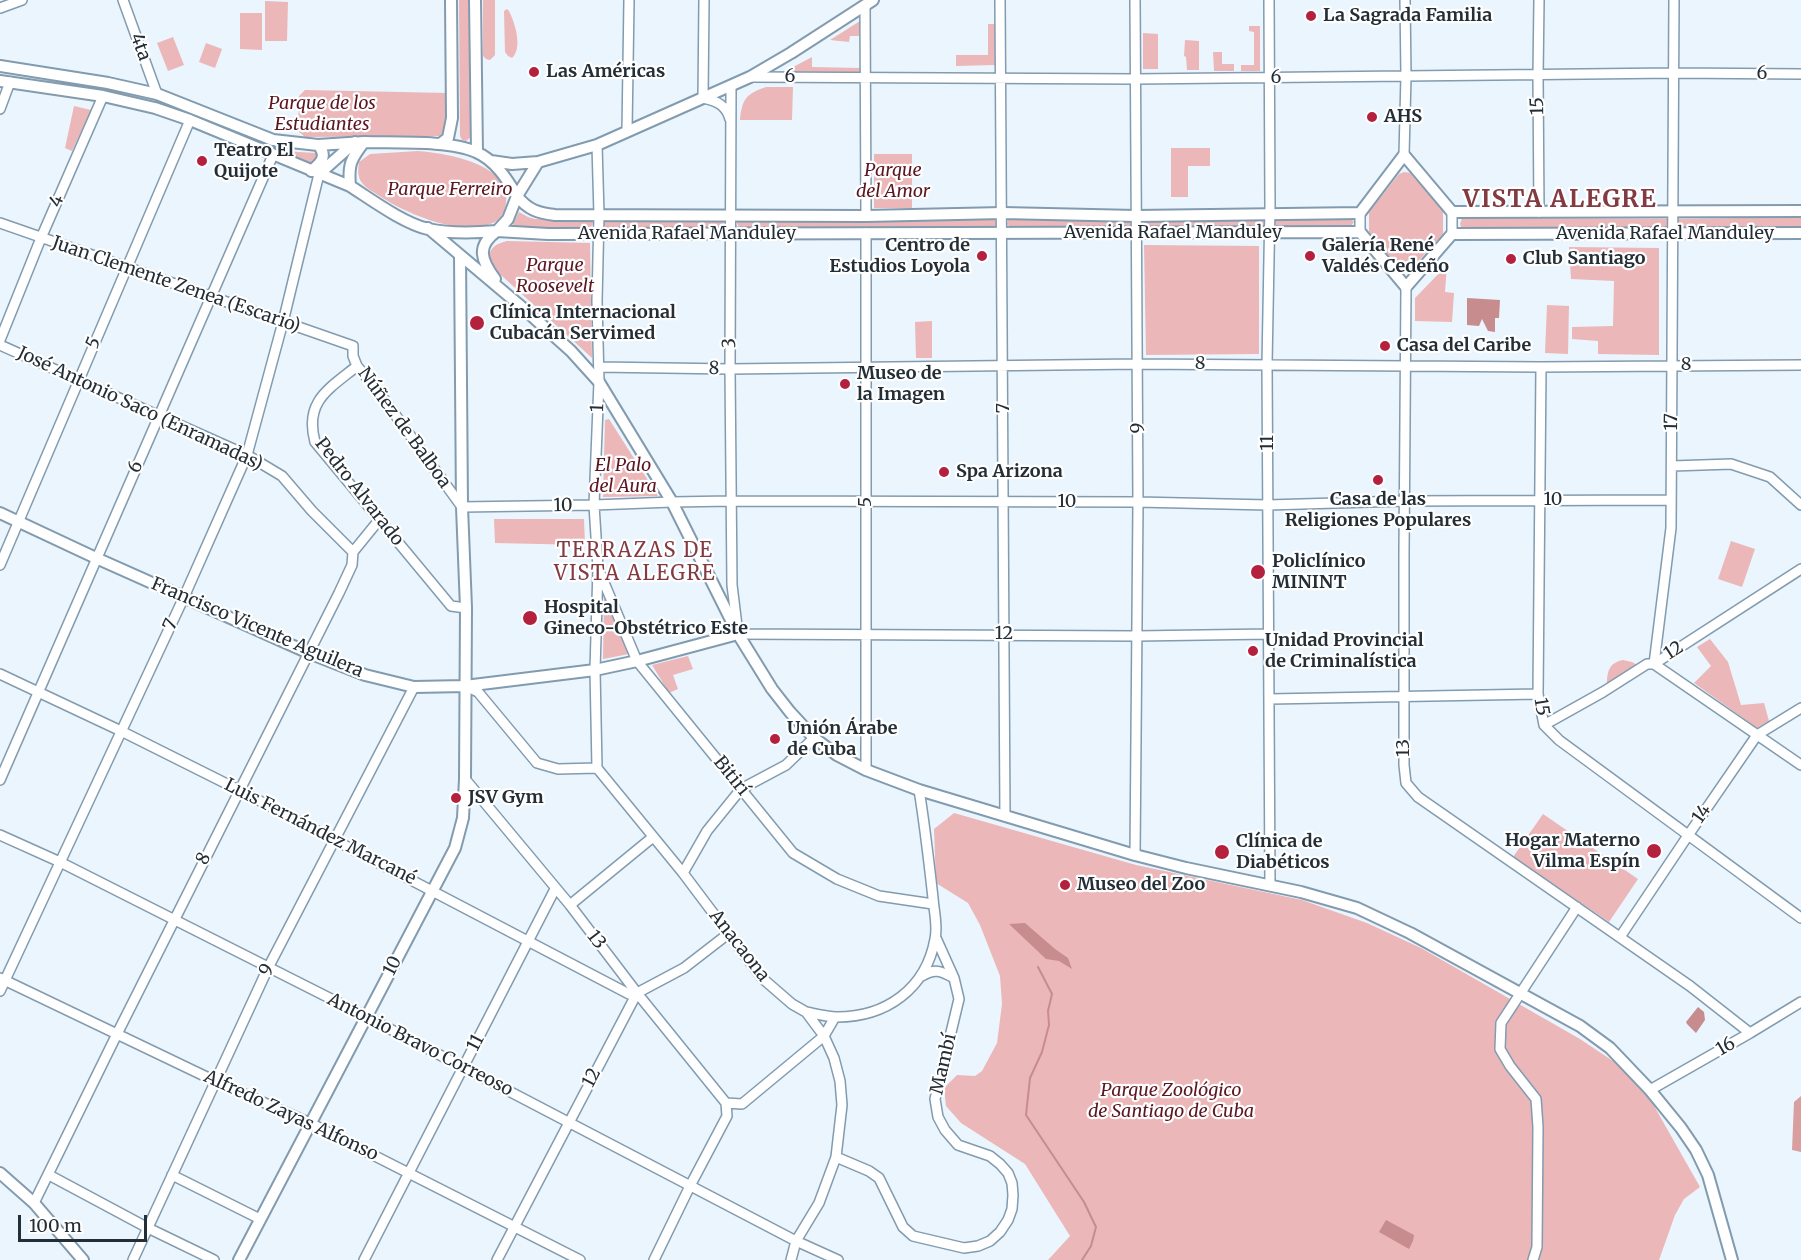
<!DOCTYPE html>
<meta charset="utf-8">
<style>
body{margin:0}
#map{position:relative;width:1801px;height:1260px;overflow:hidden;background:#eaf5fe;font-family:Merriweather,serif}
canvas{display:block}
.scale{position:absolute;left:18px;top:1215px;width:129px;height:27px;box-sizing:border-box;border:3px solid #242e36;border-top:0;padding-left:8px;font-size:18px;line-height:21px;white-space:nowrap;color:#242e36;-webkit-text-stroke:4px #fff;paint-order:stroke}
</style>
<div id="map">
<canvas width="1801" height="1260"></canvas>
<div class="scale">100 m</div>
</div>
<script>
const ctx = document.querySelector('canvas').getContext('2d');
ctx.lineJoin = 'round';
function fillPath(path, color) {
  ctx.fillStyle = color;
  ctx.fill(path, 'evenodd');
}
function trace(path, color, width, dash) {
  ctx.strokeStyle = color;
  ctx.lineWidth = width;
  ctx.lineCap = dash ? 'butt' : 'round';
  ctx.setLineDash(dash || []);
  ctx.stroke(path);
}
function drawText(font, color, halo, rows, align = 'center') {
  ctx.font = font + ' Merriweather,serif';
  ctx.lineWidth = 4.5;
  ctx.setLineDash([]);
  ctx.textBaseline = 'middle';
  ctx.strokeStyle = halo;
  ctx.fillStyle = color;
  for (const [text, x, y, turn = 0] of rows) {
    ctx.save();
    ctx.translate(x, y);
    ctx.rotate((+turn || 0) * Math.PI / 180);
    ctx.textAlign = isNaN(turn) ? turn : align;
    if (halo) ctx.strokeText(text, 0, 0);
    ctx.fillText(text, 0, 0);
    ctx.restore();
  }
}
fillPath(new Path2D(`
 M459 0H471L472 136 466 141 462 140 460 136Z
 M483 0H495V55L490 60 486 59 483 56Z
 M265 1 288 2 287 41H265Z
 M507 9 509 11C515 23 523 48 512 58L508 56 505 52 504 11Z
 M240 13H262V50L240 49Z
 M860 21 859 36H850L849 42 830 40Z
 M988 24H995V65L956 66V55H988Z
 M1249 26H1260V71H1241V65H1254V32L1249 31Z
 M1143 33 1158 34V69H1143Z
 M173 37 184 65 168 71 157 43Z
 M1185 40 1199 41V70H1187L1186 57 1184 56Z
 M206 43 222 49 215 68 199 62Z
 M1213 52H1222V64H1234V71H1214Z
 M812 57V67L860 68 859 73 780 74Z
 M766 87H793L792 120H740C742 99 746 94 766 87Z
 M305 90 448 93V128L440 136 305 137 298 131 299 96Z
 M74 106 91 110 72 151 65 148Z
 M1171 148H1210V166H1188V197H1171Z
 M283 151 316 153 318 157 314 163 307 164Z
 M418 151C445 153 514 164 506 204 504 213 500 221 490 224 457 236 405 213 378 195 373 192 366 188 363 184 357 177 358 171 359 162L370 154Z
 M874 154H912V208H874Z
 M1404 172 1410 173 1443 211V234L1413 267 1405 271 1399 268 1369 232V212L1399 174Z
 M519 212 528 217 535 219H588L592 221 593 224 589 229 517 228 513 224Z
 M1801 217V227L1462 229 1460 224 1462 218 1673 219Z
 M1261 218 1265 223 1263 227 1142 228 1141 225 1142 221Z
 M1350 218 1354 222 1350 227H1275L1273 223 1277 219Z
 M993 219 997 222V225L994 229 739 228 737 223 741 220Z
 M1011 219H1127L1131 224 1129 228H1011L1007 224 1008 220Z
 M606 220 721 221 726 225 725 229H606L603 224Z
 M507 241 590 243 592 358 491 266 488 258C491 247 495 244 507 241Z
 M1144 245 1259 246V354L1146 355Z
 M1569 247 1659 248V355L1598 354V341L1572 339V327L1613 326 1614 281 1571 279Z
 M1447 265 1445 292 1454 293 1452 322 1415 321V298Z
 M1547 305 1569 306 1568 354 1545 353Z
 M932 321V358H916L915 322Z
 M609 419 658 496 603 497 605 420Z
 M494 519H584L585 545 495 543Z
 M1731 541 1755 549 1742 587 1718 579Z
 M604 597 629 654 603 659Z
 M1710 639 1728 662 1741 705 1764 703 1769 721 1757 728 1694 683 1711 666 1697 647Z
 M688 656 693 669 673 675 678 689 669 693 652 665Z
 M1623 660 1632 662 1639 666 1607 685C1607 671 1609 663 1623 660Z
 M954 813 1136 865 1302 900 1367 923 1421 948 1580 1039 1613 1061 1649 1097 1700 1187 1684 1199 1675 1215 1659 1260H1048L1070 1236 1025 1164 961 1123 946 1106 944 1088 957 1075 975 1076 982 1071 997 1043 1002 1004 1000 976 980 925 968 903 936 883 934 829Z
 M1543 814 1638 879 1609 922 1513 857Z`), '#ecb7b8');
fillPath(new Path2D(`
 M1801 1096V1152L1792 1150 1794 1102Z`), '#d99ea0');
fillPath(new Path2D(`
 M1467 298 1500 300 1499 318H1495V332L1488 331 1482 319 1479 326 1467 325Z
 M1025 923 1055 949 1068 958 1072 969 1059 961 1046 959 1009 924Z
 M1698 1007 1704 1012 1705 1020 1696 1033 1687 1024 1686 1022Z
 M1386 1220 1414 1235 1413 1241 1409 1249 1379 1232Z`), '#c68c8e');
trace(new Path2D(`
 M1038 967 1052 994 1048 1011 1049 1025 1042 1052 1030 1078 1026 1115 1084 1202 1096 1227 1091 1246 1082 1260`), '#c68c8e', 2);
const minor = new Path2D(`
 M123 0 157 94
 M704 0 703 98C717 101 726 105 730 119
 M1000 0 1005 816
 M1269 0 1270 205 1267 364 1270 885
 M1539 0 1538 76 1539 212
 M1674 0 1671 528 1654 664 1801 765
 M865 6 866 216
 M0 8 22 0
 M750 77 1136 79 1674 73 1801 74
 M731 87 730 369 732 585 738 634 1137 636 1269 634
 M0 109 10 82
 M627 131 629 0
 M597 145 599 215 597 301 599 382 594 505 598 568 595 670 597 768 683 873 762 978 792 1004 806 1012 824 1036 834 1058 840 1081 842 1105 836 1157 819 1203 796 1241 791 1260
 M1404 155 1406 76 1405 0
 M1452 212V234
 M1360 213V232
 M0 223 353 346V356L357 366 378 391 462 507 594 505 672 502 731 501 1138 502 1268 505 1404 501 1671 500
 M1406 287 1404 552V765L1406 783 1418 797 1690 986 1750 1033
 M0 340 41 238 103 96
 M0 345 247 455 282 476 312 511 353 552
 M357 366C329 389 304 401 315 442L451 606 466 608
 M599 367 730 369 1137 364 1541 367 1801 365
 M1541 367 1538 694 1544 725 1559 740 1801 918
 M1672 466 1731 464 1770 477 1801 505
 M0 565 190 120
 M600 573 637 661 793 853 837 879 879 896 933 904
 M0 674 121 731 239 790 629 994 637 993
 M465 686 478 692 537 763 558 769 597 768
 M1270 699 1538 694
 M1544 725 1603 692 1647 664H1654L1801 569
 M866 770V233
 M465 779 570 905 637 993 726 1103
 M0 780 273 155
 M0 835 60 862 367 1017 796 1241 838 1260
 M1135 855 1138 502 1135 0
 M683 873 707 831 741 789 786 765 814 738
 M570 905 653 837
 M1620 937 1689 834 1757 735 1801 708
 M922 976C935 968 941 971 954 978
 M0 978 215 1081 310 1123 580 1260
 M0 991 184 597 247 455 283 322 319 174
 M806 1012C816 1014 827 1017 837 1017 886 1017 926 989 935 939 938 926 934 912 933 898 929 862 925 826 919 790
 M1650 1090 1750 1033 1801 1002
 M836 1157 869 1171 879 1178 903 1227 913 1236 964 1248 978 1246 990 1241 1000 1232 1008 1220 1012 1209 1013 1195 1012 1183 1008 1173 1000 1164 990 1156 958 1145 945 1130 938 1117 935 1099 959 999 954 978 936 938
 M49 1175 148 1228 214 1260
 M172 1175 260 1219
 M34 1203 117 1034 339 593 352 565 353 552 379 520
 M133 1260 268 968 414 687
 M364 1260 555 889
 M497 1260 637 993 684 968 728 934
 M654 1260 690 1186 727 1116 726 1103 742 1104 824 1036 835 1017
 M1533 1260 1537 1247 1538 1127 1536 1099 1510 1066 1500 1049 1501 1023 1577 907`);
const major = new Path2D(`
 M475 0 477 152
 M0 66 108 83 157 94 273 140 318 145 364 142
 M0 81 103 96 155 108 190 120 350 186
 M364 142C394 143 451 140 476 152 495 160 507 179 517 196L508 219 497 231C474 233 451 234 428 229 403 223 372 200 350 186 348 164 351 159 364 142Z
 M440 144 448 138 452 118 451 0
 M491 161 512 164 538 162 597 145 750 77 791 53 873 0
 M538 162 517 196C528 210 538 213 555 215L866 216 1003 213 1136 216 1360 213 1404 155 1452 212 1801 211
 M311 171C321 163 328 156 318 145
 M319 174 355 142
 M428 228 523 308 571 351 599 382 672 502 738 634 772 689 790 712 814 738 837 755 866 770 919 790 1135 855 1186 868 1301 892 1357 908 1410 933 1580 1026 1610 1048 1650 1090 1681 1128 1696 1150 1708 1175 1732 1260
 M495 279C481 260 476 246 497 231L548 234 1360 232 1406 287 1452 234 1801 233
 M0 513 96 558 309 653 365 675 414 687 465 686 595 670 637 661 738 634
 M0 1173 34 1203 83 1260
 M239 1260 455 848 463 818 465 779 466 608 462 507 460 255`);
trace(minor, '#829baf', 12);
trace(major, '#829baf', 14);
trace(minor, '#fff', 9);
trace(major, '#fff', 10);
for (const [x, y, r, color] of [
 [1311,16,6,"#b3213e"],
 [534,72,6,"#b3213e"],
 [1372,117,6,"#b3213e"],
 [202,161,6,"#b3213e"],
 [982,256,6,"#b3213e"],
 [1310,256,6,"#b3213e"],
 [1511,259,6,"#b3213e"],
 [477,323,8,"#b3213e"],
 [1385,346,6,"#b3213e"],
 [845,384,6,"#b3213e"],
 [944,472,6,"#b3213e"],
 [1378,480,6,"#b3213e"],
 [1258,572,8,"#b3213e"],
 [530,618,8,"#b3213e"],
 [1253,651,6,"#b3213e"],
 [775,739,6,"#b3213e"],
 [456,798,6,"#b3213e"],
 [1654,851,8,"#b3213e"],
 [1222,852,8,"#b3213e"],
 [1065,885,6,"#b3213e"]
]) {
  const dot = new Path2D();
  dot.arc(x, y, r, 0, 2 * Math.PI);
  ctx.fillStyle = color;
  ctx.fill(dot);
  trace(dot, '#fff', 2);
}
drawText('bold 18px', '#242e36', '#fff', [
 ["La Sagrada Familia",1323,16],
 ["Las Américas",546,72],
 ["AHS",1384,117],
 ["Teatro El",214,151],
 ["Quijote",214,172],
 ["Centro de",970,246,"right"],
 ["Estudios Loyola",970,267,"right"],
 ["Galería René",1322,246],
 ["Valdés Cedeño",1322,267],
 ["Club Santiago",1523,259],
 ["Clínica Internacional",490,313],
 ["Cubacán Servimed",490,334],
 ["Casa del Caribe",1397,346],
 ["Museo de",857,374],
 ["la Imagen",857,395],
 ["Spa Arizona",956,472],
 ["Casa de las",1378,500,"center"],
 ["Religiones Populares",1378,521,"center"],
 ["Policlínico",1272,562],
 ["MININT",1272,583],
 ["Hospital",544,608],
 ["Gineco-Obstétrico Este",544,629],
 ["Unidad Provincial",1265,641],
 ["de Criminalística",1265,662],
 ["Unión Árabe",787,729],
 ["de Cuba",787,750],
 ["JSV Gym",468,798],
 ["Hogar Materno",1640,841,"right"],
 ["Vilma Espín",1640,862,"right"],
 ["Clínica de",1236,842],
 ["Diabéticos",1236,863],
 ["Museo del Zoo",1077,885]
], 'left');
drawText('18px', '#242e36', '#fff', [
 ["4ta",140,47,70],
 ["6",1762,74],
 ["6",790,77],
 ["6",1276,78],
 ["15",1538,106,-91],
 ["4",57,201,-66],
 ["Avenida Rafael Manduley",1173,233],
 ["Avenida Rafael Manduley",687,234],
 ["Avenida Rafael Manduley",1665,234],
 ["Juan Clemente Zenea (Escario)",176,285,19],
 ["5",94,343,-66],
 ["3",730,343,-89],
 ["8",1200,364],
 ["8",1686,365],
 ["8",714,369,1],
 ["1",598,408,-88],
 ["7",1004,408,-90],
 ["José Antonio Saco (Enramadas)",140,409,25],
 ["17",1672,422,-89],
 ["Núñez de Balboa",404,428,54],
 ["9",1138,428,-90],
 ["11",1268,443,-90],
 ["6",136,467,-67],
 ["Pedro Alvarado",359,492,52],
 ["10",1553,500],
 ["5",866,502,-90],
 ["10",1067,502],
 ["10",563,506,-1],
 ["7",171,625,-65],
 ["Francisco Vicente Aguilera",257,628,23],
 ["12",1004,634],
 ["12",1674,651,-33],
 ["15",1541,707,81],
 ["13",1404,748,-90],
 ["Bitirí",731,776,51],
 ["14",1702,814,-55],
 ["Luis Fernández Marcané",320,832,27],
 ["8",204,859,-63],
 ["13",596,940,53],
 ["Anacaona",739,946,52],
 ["10",393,966,-63],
 ["9",267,970,-64],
 ["11",476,1043,-63],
 ["Antonio Bravo Correoso",420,1045,27],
 ["16",1726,1047,-30],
 ["Mambí",944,1064,-77],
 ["12",592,1078,-62],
 ["Alfredo Zayas Alfonso",291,1116,25]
]);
drawText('italic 18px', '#5c1621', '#fff', [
 ["Parque de los",322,104],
 ["Estudiantes",322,125],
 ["Parque",893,171],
 ["del Amor",893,192],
 ["Parque Ferreiro",450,190],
 ["Parque",555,266],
 ["Roosevelt",555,287],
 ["El Palo",623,466],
 ["del Aura",623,487],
 ["Parque Zoológico",1171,1091],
 ["de Santiago de Cuba",1171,1112]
]);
ctx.letterSpacing = '1.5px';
drawText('20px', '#833a41', '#fff', [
 ["TERRAZAS DE",635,551],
 ["VISTA ALEGRE",635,574]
]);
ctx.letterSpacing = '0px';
ctx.letterSpacing = '1.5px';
drawText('bold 24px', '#833a41', '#fff', [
 ["VISTA ALEGRE",1560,200]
]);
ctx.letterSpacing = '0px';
</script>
